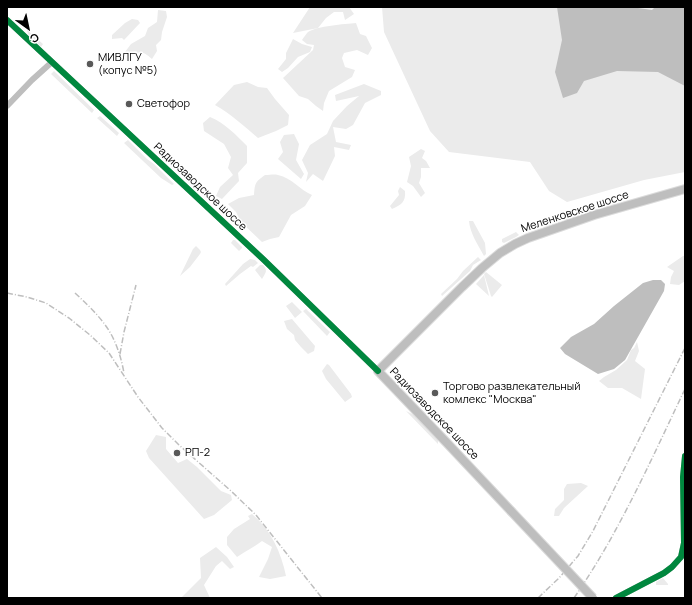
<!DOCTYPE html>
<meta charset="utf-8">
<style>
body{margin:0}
#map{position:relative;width:692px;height:605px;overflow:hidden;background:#fff;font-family:Manrope,sans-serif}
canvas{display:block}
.frame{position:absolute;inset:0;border:8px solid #000;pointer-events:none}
.north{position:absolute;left:8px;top:8px;width:40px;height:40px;-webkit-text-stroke:3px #fff;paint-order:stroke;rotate:147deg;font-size:11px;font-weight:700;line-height:16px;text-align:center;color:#000}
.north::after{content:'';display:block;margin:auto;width:14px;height:18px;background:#000;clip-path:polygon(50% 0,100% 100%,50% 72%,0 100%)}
</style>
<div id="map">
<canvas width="692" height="605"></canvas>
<div class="frame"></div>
<div class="north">С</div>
</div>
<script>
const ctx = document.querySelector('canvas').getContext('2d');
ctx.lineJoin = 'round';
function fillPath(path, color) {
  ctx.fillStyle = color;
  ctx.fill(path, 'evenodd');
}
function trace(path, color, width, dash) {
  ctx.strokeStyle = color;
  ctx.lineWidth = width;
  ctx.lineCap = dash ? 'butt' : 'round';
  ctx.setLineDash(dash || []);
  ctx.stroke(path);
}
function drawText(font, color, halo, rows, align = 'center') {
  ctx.font = font + ' Manrope,sans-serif';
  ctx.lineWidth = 3;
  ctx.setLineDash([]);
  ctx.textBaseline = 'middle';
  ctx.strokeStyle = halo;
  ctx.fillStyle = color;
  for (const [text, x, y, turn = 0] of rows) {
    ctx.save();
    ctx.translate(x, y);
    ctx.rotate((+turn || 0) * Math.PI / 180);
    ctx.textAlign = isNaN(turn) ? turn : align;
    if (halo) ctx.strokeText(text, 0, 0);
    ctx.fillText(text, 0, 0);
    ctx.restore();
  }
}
fillPath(new Path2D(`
 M310 7H349L354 14 345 20 343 12H334L326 18 318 28 293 33Z
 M382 7H685V172L644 180 567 202 549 191 530 162 449 152 430 131 384 32Z
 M158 10 166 11 167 17 162 32 161 40 156 45 157 51 152 59C143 51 140 51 129 56L125 52 131 44 145 36 148 28 157 22Z
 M132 19 138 20 140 23 124 40 122 38 112 39V35L125 23Z
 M356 23 360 34 366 36 372 48 368 55 357 50 344 53 342 58 345 67 355 70 352 77 329 91 324 103 323 111 316 106 308 99 299 96 283 78 313 50 314 45 307 44 302 40C304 37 306 34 308 32 317 26 345 24 356 23Z
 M27 30 43 44 41 47 28 34Z
 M293 39 302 44 312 47 310 52 298 57 288 68 282 72 278 69 286 59V53Z
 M54 71 94 110 92 113 51 74Z
 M247 82 258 87 267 88 275 99 289 115 288 125 276 131 258 138C244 126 231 114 215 105L234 85Z
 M364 84 381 91V95L365 103 353 125 346 129 333 127 336 142 351 145 349 150 334 147 335 156 323 181 313 174 306 182 308 173 302 160 310 145 327 134 333 121 347 106 359 96 336 101 335 95Z
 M100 116 119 133 117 136 97 118Z
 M210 117C225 123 236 135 247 146V163L238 173 239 181 222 199 216 196 220 187 233 175 228 168 231 157 224 144 204 131 203 123Z
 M294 134 299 144 296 160 304 174 301 179 278 159 283 152 280 142 284 135Z
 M128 140 147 159 154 164 174 184 172 185 161 178 124 143Z
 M421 149 425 151 422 158 426 161 430 168H421V177L419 183 425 193 421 197 413 186 407 182 411 166 409 157Z
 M265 175C270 175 274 174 278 175 292 178 300 190 312 195L305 206 291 215 279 237 270 239 262 242 241 222 236 212 228 204 239 198 254 195C255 183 255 182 265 175Z
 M400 187 405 191C406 202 401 205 392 209L390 206 399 195 398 191Z
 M469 221H473L485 243 486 254 484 256C478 245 470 233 469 221Z
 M516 232 519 235 516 237 504 243 502 242V239Z
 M233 240H235L242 247V248L239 251 231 243Z
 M196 246 200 250 201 252 200 254 190 267 180 276 193 249Z
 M683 256H685V281L679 285 670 284 671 277 674 271 667 267Z
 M478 257 481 260 473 265 470 271 442 296 441 294 457 279 463 271Z
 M250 259 255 260 258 263 253 267 251 266 240 274 226 286 225 284 243 264Z
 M260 265H263C268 271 266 272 262 279L255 270Z
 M486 272 502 285 492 297 491 296 484 274Z
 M484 275 489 296 476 284Z
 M292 302 302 312 295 318 286 306Z
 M306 309 330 332 327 336 303 311Z
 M292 319 315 346 314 351 308 354 301 347 295 340 294 335 287 329 284 321Z
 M637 342 639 351 635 361 645 369 641 399 622 388H608L599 381 604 377 616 370 627 360 631 350 634 348Z
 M327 364 329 365 351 394 352 397 345 402 326 379 322 371Z
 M406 411 414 415 438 440V444Z
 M156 435 166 437V449L178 463 187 459 197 467 221 491 231 495 232 500 214 515 204 519 149 458 146 451Z
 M581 483 588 486 564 508 559 516H554L555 509 564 500V489L567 484Z
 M252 514C271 530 281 552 286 576L270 579 259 577 268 559 272 547 262 541C254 547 246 551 237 557L227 545V537L234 529 250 519 248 516Z
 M216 547 227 557 234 567 230 569 222 561 216 566 204 585 210 598H181L201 578 200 558Z
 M663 578 668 584V585H656V582Z`), '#ebebeb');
fillPath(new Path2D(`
 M557 7H631L652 10 655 7H685V86L658 72 617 71 584 81 577 93 563 98 555 72 562 40Z
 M653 280H661L665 284 664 291 625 360 614 369 598 374 565 354 560 348 571 337 594 324 614 306 643 283Z`), '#bebebe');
const major = new Path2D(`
 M511 511 447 443 378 371 462 287 482 268 500 253 515 244 528 238 594 215 685 189`);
trace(major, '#dbdbdb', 10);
trace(new Path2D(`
 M7 20 264 260 378 371
 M7 106 32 80 52 62
 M616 598 664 573 672 567 681 557 684 543 683 477 685 456`), '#bebebe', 6);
trace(major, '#bebebe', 8);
trace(new Path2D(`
 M7 293 27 297 46 303 69 318 90 335 109 353 138 397 162 428 179 445 231 491 256 515 287 554 322 598
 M75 293C90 307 106 322 114 340 119 351 122 362 124 373
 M120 354 124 332 136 285
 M538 598 559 578 578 556 593 531 685 348
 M574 598C619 533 651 460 685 389`), '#bebebe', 1.5, [6, 2, 1, 2]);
const majorBridge = new Path2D(`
 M511 511 593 598`);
trace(majorBridge, '#dbdbdb', 10, []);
trace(majorBridge, '#bebebe', 8);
trace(new Path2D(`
 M7 20 264 260 378 371
 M616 598 664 573 672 567 681 557 684 543 683 477 685 456`), '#00873e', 6);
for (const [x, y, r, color] of [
 [90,64,4,"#595959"],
 [129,104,4,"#595959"],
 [435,393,4,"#595959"],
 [177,453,4,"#595959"]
]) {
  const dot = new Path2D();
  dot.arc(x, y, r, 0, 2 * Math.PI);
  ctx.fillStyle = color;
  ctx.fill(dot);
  trace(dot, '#fff', 1.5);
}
drawText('11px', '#000', '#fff', [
 ["МИВЛГУ",98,58],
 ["(копус №5)",98,71],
 ["Светофор",137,104],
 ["Торгово развлекательный",443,387],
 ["комлекс \"Москва\"",443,400],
 ["РП-2",185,453]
], 'left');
drawText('11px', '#000', '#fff', [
 ["Радиозаводское шоссе",200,187,43],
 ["Меленковское шоссе",575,212,-18],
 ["Радиозаводское шоссе",434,414,46]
]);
</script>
